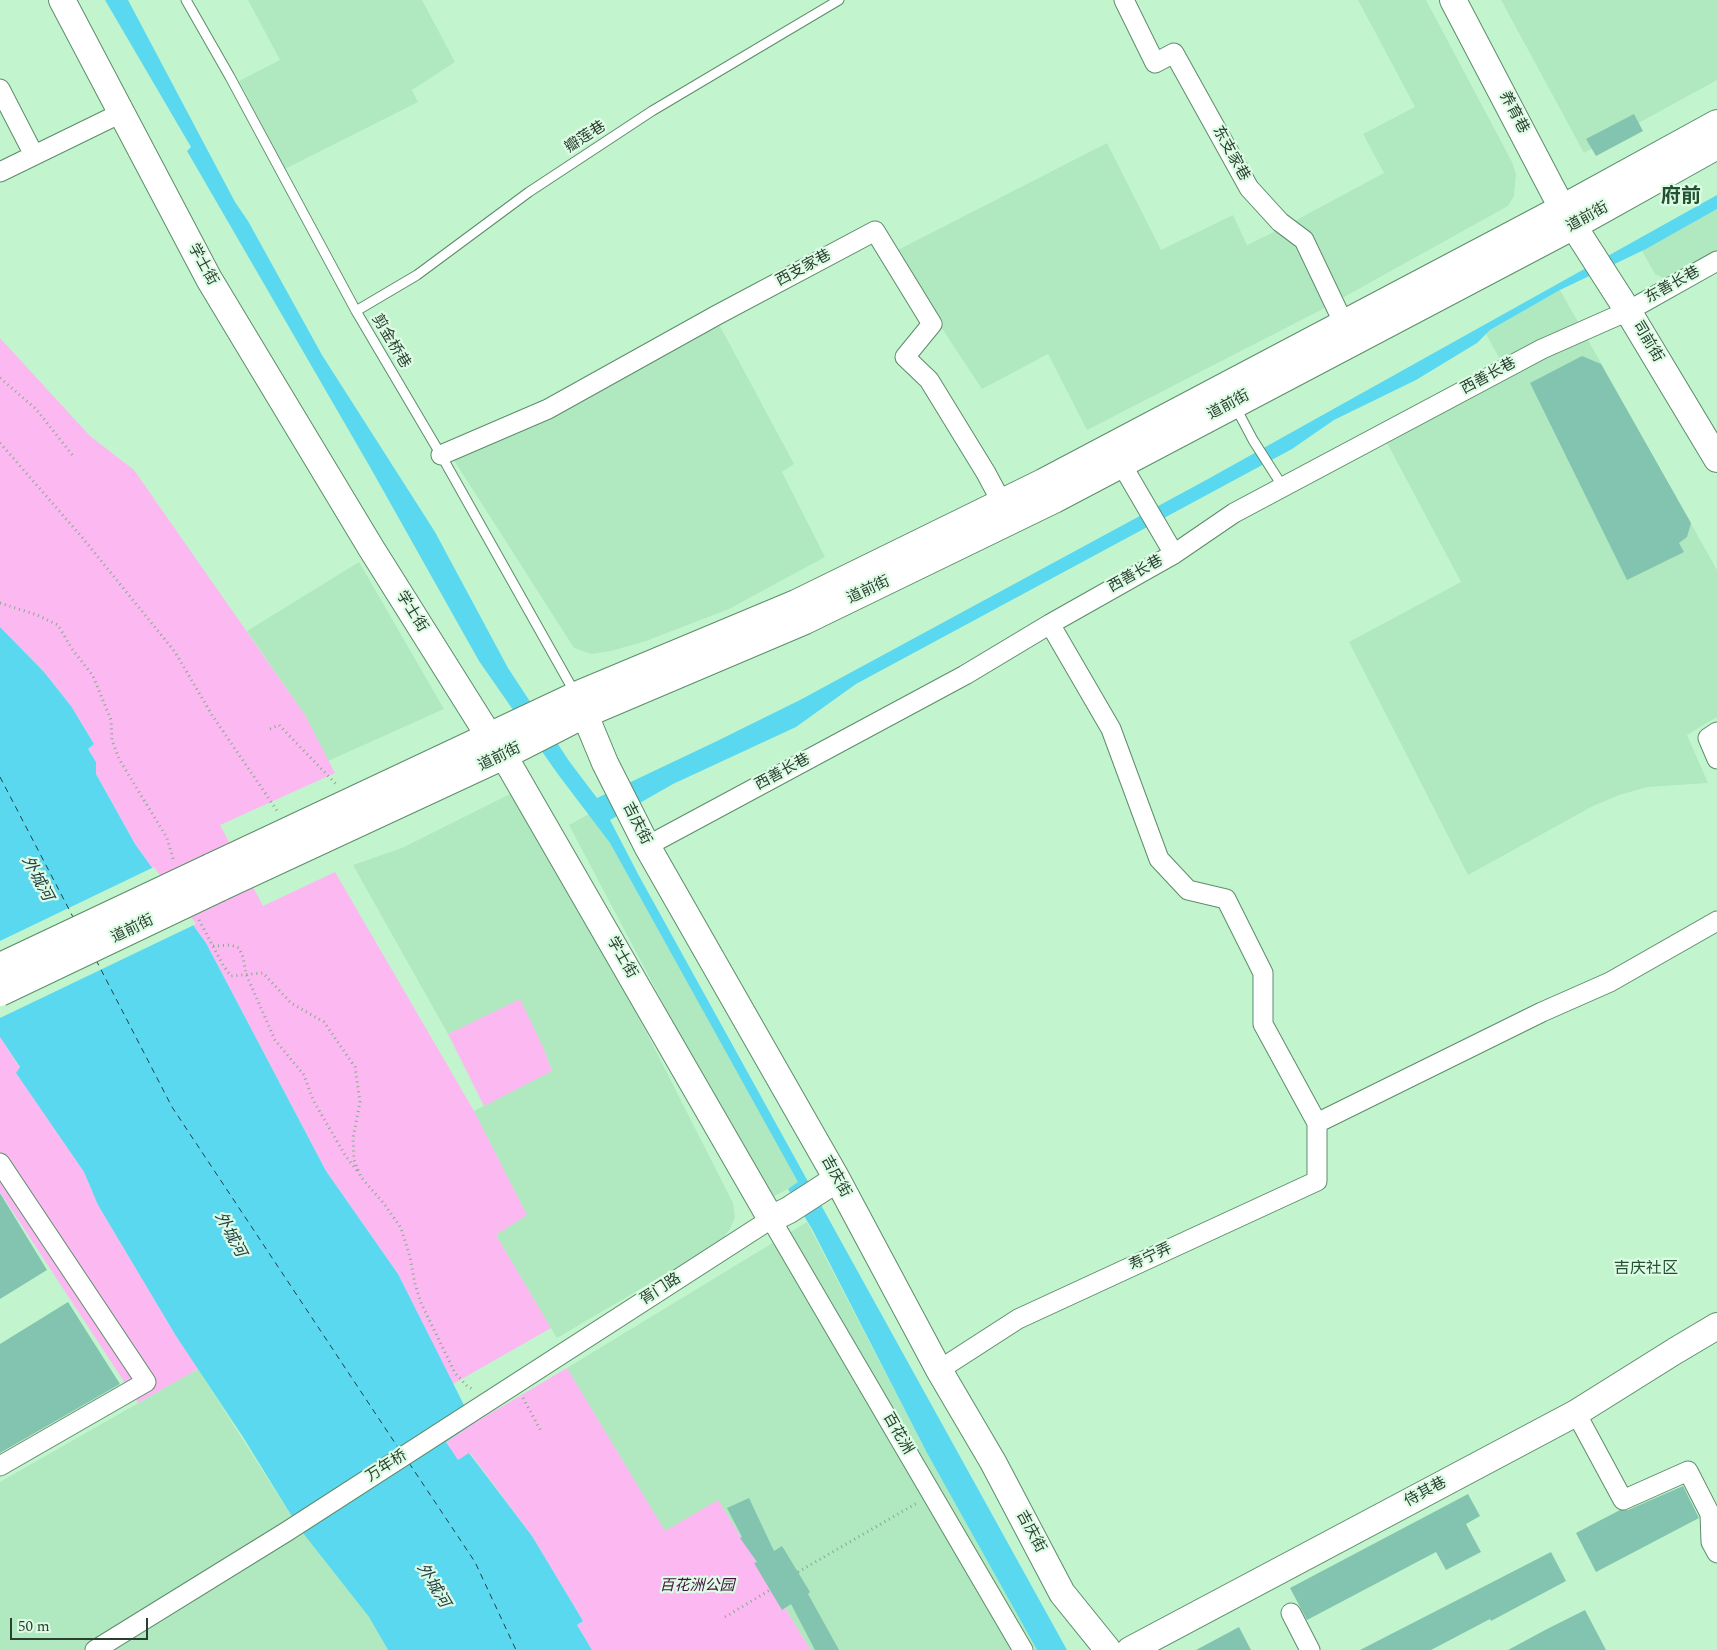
<!DOCTYPE html>
<meta charset="utf-8">
<style>
body{margin:0}
#map{position:relative;width:1717px;height:1650px;overflow:hidden;background:#c2f5ce;font-family:Spectral,serif}
canvas{display:block}
.scale{position:absolute;left:10px;top:1618px;width:138px;height:22px;box-sizing:border-box;border:2px solid #2a3f30;border-top:0;padding-left:6px;font-size:15px;line-height:18px;white-space:nowrap;color:#2a3f30;-webkit-text-stroke:4px #defce5;paint-order:stroke}
</style>
<div id="map">
<canvas width="1717" height="1650"></canvas>
<div class="scale">50 m</div>
</div>
<script>
const ctx = document.querySelector('canvas').getContext('2d');
ctx.lineJoin = 'round';
function fillPath(path, color) {
  ctx.fillStyle = color;
  ctx.fill(path, 'evenodd');
}
function trace(path, color, width, dash) {
  ctx.strokeStyle = color;
  ctx.lineWidth = width;
  ctx.lineCap = dash ? 'butt' : 'round';
  ctx.setLineDash(dash || []);
  ctx.stroke(path);
}
function drawText(font, color, halo, rows, align = 'center') {
  ctx.font = font + ' Spectral,"Noto Sans SC",serif';
  ctx.lineWidth = 4.5;
  ctx.setLineDash([]);
  ctx.textBaseline = 'middle';
  ctx.strokeStyle = halo;
  ctx.fillStyle = color;
  for (const [text, x, y, turn = 0] of rows) {
    ctx.save();
    ctx.translate(x, y);
    ctx.rotate((+turn || 0) * Math.PI / 180);
    ctx.textAlign = isNaN(turn) ? turn : align;
    if (halo) ctx.strokeText(text, 0, 0);
    ctx.fillText(text, 0, 0);
    ctx.restore();
  }
}
fillPath(new Path2D(`
 M248 0H422L455 62 412 90 418 102 285 169 239 81 280 60Z
 M1358 0H1426L1512 162 1516 174 1514 196 1508 206 1317 312 1087 430 1048 354 982 389 892 253 1107 143 1161 250 1233 215 1247 245 1274 232 1384 173 1363 134 1415 107Z
 M1501 0H1717V80L1584 153Z
 M1717 209V251L1670 278H1663L1655 274 1642 251Z
 M1560 290 1717 570V717L1687 735 1708 783 1648 787 1619 795 1593 806 1468 875 1349 642 1461 582 1386 441 1508 374 1486 334 1490 330Z
 M714 315 794 464 782 472 825 557 729 609 646 641 611 651 592 654 574 648 450 454Z
 M359 562 444 709 328 761 305 715 247 631Z
 M514 792 631 1002 733 1203 735 1217 730 1229 720 1242 557 1338 496 1235 527 1215 474 1111 552 1071 543 1047 520 1000 448 1034 353 865 402 848Z
 M589 814 610 843 799 1183 767 1200 569 825Z
 M807 1222 927 1453 1037 1650H811L718 1500 665 1531 567 1368Z
 M198 1369 299 1528 369 1617 388 1650H0V1482Z`), '#b0e9bf');
fillPath(new Path2D(`
 M0 338 90 436 134 470 305 715 335 773 220 825 263 906 335 872 474 1111 527 1215 496 1235 551 1328 453 1384 398 1274 326 1171 206 943 135 844 96 774V762L88 749 94 744 71 706 44 672 0 627Z
 M520 999 543 1047 552 1071 484 1106 448 1034Z
 M0 1037 20 1068 16 1073 84 1172 98 1205 176 1336 198 1369 138 1403 0 1192Z
 M567 1368 665 1531 718 1500 811 1650H592L577 1625 583 1621 532 1536 470 1453 458 1461 446 1442 474 1423Z`), '#fcb8f0');
fillPath(new Path2D(`
 M105 0H128L235 202 248 221 322 355 435 532 508 668 569 761 597 798 715 742 800 700 1208 479 1717 195V209L1646 249 1560 290 1490 330 1477 343 1416 380 1334 420 1292 449 856 684 796 727 673 784 610 820 638 874 1067 1650H1037L927 1453 812 1229 788 1189 798 1182 610 843 557 773 479 661 370 467 187 151 191 147Z
 M0 627 44 672 71 706 94 744 88 749 96 762V774L135 844 206 943 326 1171 398 1274 464 1405 474 1423 446 1442 458 1460 469 1453 532 1536 583 1621 577 1625 592 1650H388L369 1617 299 1528 243 1437 176 1336 98 1205 84 1172 16 1073 20 1067 0 1037Z`), '#5ad8f0');
fillPath(new Path2D(`
 M154 867 196 924 0 1018V941Z`), '#c2f5ce');
trace(new Path2D(`
 M0 777 73 917
 M96 960 172 1107 399 1449
 M409 1463 475 1562 516 1650`), '#243f45', 1, [6, 5]);
fillPath(new Path2D(`
 M1634 114 1643 131 1596 156 1586 139Z
 M1582 356 1601 364 1691 523 1687 537 1679 543 1684 552 1627 580 1530 383Z
 M0 1193 47 1270 0 1299Z
 M68 1302 120 1384 0 1453V1344Z
 M1683 1486 1699 1518 1596 1572 1576 1533 1620 1510H1628Z
 M1468 1494 1480 1516 1466 1524 1481 1552 1446 1570 1436 1552 1307 1620 1290 1588Z
 M749 1498 774 1551 782 1546 810 1592 808 1594 839 1650H815L791 1604 782 1610 754 1563 757 1562 740 1538 742 1537 727 1508Z
 M1551 1552 1566 1581 1491 1621 1490 1619 1431 1650H1360Z
 M1585 1610 1606 1650H1508L1547 1629Z
 M1239 1627 1251 1650H1196Z`), '#83c4b0');
const lane = new Path2D(`
 M186 0 230 77 356 311 441 455 575 693
 M356 311 417 275 529 192 652 111 839 0
 M1235 406 1253 440 1283 487`);
const street = new Path2D(`
 M1124 0 1155 63 1174 53 1249 188 1280 222 1304 240 1344 324
 M0 89 34 155
 M0 172 121 113
 M441 455 548 409 717 315 875 231 932 324 905 357 929 380 986 473 1002 503
 M1122 465 1174 554
 M1717 732 1708 738 1717 759
 M647 846 965 675 1050 624 1174 554 1234 513 1542 349 1628 311 1717 261
 M1317 1123 1542 1012 1610 982 1717 921
 M0 1163 146 1382 0 1466
 M939 1370 1018 1319 1317 1181V1123L1263 1024V973L1226 899 1188 890 1159 859 1111 729 1050 624
 M1576 1413 1623 1500 1688 1471 1710 1514 1711 1542 1717 1553
 M1291 1613 1310 1650
 M95 1650 286 1532 771 1219 1023 1650`);
const secondary = new Path2D(`
 M62 0 209 279 371 548 489 736 504 756 771 1219 789 1210 837 1179
 M1453 0 1562 208 1628 311 1717 459
 M578 698 605 763 647 846 837 1179 939 1370 993 1462 1062 1593 1108 1650
 M210 867 576 695 796 603 1043 482 1562 208 1717 123
 M220 888 504 756 586 714 805 621 1054 500 1574 226 1717 146
 M1130 1650 1576 1413 1675 1351 1717 1326`);
trace(lane, '#5d8c6a', 11);
trace(street, '#5d8c6a', 21);
trace(secondary, '#5d8c6a', 28);
trace(new Path2D(`
 M0 378 36 409 74 457
 M0 443 81 536 175 652 212 715 278 812
 M0 603 37 615 58 625 72 649 93 676 111 720 112 740 119 759 167 838 174 862
 M270 729 279 725 336 784
 M199 920 223 965 231 976 263 973 291 1003 324 1022 355 1067 360 1102 353 1138 354 1160 361 1177 385 1205 401 1228 410 1257 415 1284 421 1303 455 1373 467 1386 474 1390
 M213 946 231 945 239 948 243 957 246 974 275 1040 304 1075 313 1100 345 1155 358 1172
 M523 1398 542 1433
 M798 1572 917 1503
 M725 1617 770 1590`), '#84ab8d', 3, [1, 4]);
trace(lane, '#fff', 9);
trace(street, '#fff', 19);
trace(secondary, '#fff', 26);
const secondaryBridge = new Path2D(`
 M0 966 210 867
 M0 993 220 888`);
trace(secondaryBridge, '#5d8c6a', 28, []);
trace(secondaryBridge, '#fff', 26);
drawText('15px', '#2a3f30', '#defce5', [
 ["养育巷",1513,113,62],
 ["瓣莲巷",586,138,-33],
 ["东支家巷",1230,154,61],
 ["道前街",1588,218,-29],
 ["学士街",202,265,61],
 ["西支家巷",804,269,-28],
 ["东善长巷",1673,286,-29],
 ["剪金桥巷",390,342,59],
 ["司前街",1647,342,59],
 ["西善长巷",1489,377,-28],
 ["道前街",1229,406,-28],
 ["西善长巷",1136,575,-29],
 ["道前街",869,591,-25],
 ["学士街",411,612,58],
 ["道前街",500,758,-26],
 ["西善长巷",783,773,-28],
 ["吉庆街",636,824,63],
 ["道前街",133,930,-26],
 ["学士街",621,958,60],
 ["吉庆街",835,1177,61],
 ["寿宁弄",1151,1258,-25],
 ["胥门路",661,1290,-33],
 ["百花洲",897,1434,60],
 ["万年桥",387,1467,-33],
 ["侍其巷",1426,1493,-28],
 ["吉庆街",1030,1532,62]
]);
drawText('italic 15px', '#481142', '#defce5', [
 ["百花洲公园",697,1587]
]);
drawText('italic 16px', '#243f45', '#defce5', [
 ["外城河",36,879,62],
 ["外城河",229,1235,62],
 ["外城河",432,1586,59]
]);
drawText('16px', '#225132', '#defce5', [
 ["吉庆社区",1646,1270]
]);
drawText('bold 20px', '#225132', '#defce5', [
 ["府前",1681,198]
]);
</script>
